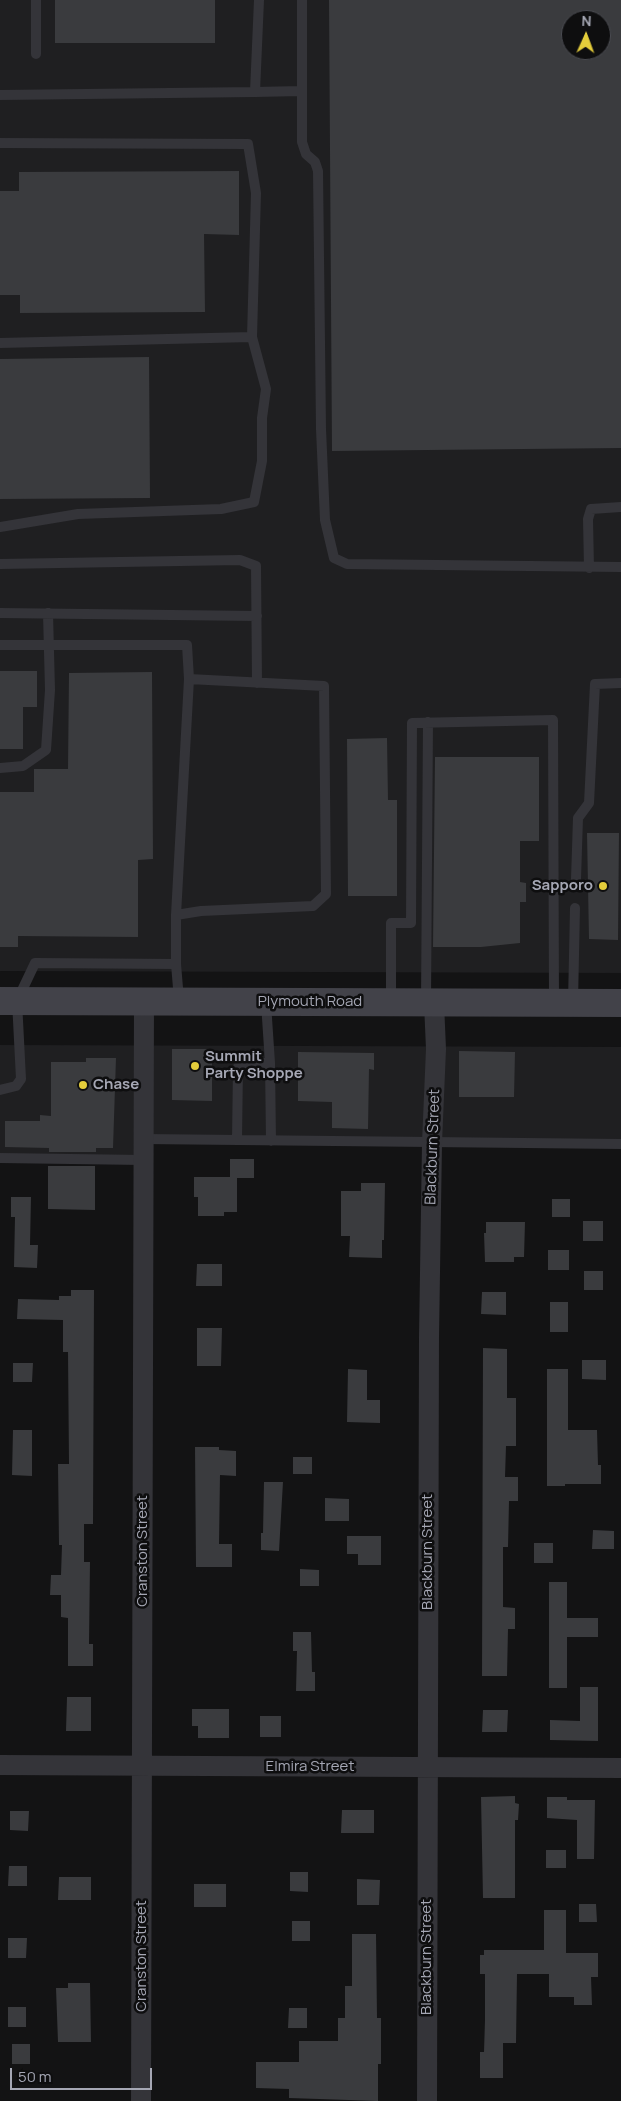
<!DOCTYPE html>
<style>
body{margin:0}
#map{position:relative;width:621px;height:2101px;overflow:hidden;background:#131314;font-family:Manrope,sans-serif}
canvas{display:block}
.north{position:absolute;left:561px;top:10px;width:50px;height:50px;box-sizing:border-box;background:#0e0e0f;border:1px solid #4a4b51;border-radius:50%;rotate:2deg;font-size:14px;font-weight:700;line-height:20px;text-align:center;color:#a5a7b4}
.north::after{content:'';display:block;margin:auto;width:18px;height:22px;background:#e4cd3b;clip-path:polygon(50% 0,100% 100%,50% 72%,0 100%)}
.scale{position:absolute;left:10px;top:2068px;width:142px;height:22px;box-sizing:border-box;border:2px solid #a5a7b4;border-top:0;padding-left:6px;font-size:15px;line-height:18px;white-space:nowrap;color:#a5a7b4;-webkit-text-stroke:4px #0e0e0f;paint-order:stroke}
</style>
<div id="map">
<canvas width="621" height="2101"></canvas>
<div class="north">N</div>
<div class="scale">50 m</div>
</div>
<script>
const ctx = document.querySelector('canvas').getContext('2d');
ctx.lineJoin = 'round';
function fillPath(path, color) {
  ctx.fillStyle = color;
  ctx.fill(path, 'evenodd');
}
function trace(path, color, width, dash) {
  ctx.strokeStyle = color;
  ctx.lineWidth = width;
  ctx.lineCap = dash ? 'butt' : 'round';
  ctx.setLineDash(dash || []);
  ctx.stroke(path);
}
function drawText(font, color, halo, rows, align = 'center') {
  ctx.font = font + ' Manrope,sans-serif';
  ctx.lineWidth = 5;
  ctx.setLineDash([]);
  ctx.textBaseline = 'middle';
  ctx.strokeStyle = halo;
  ctx.fillStyle = color;
  for (const [text, x, y, turn = 0] of rows) {
    ctx.save();
    ctx.translate(x, y);
    ctx.rotate((+turn || 0) * Math.PI / 180);
    ctx.textAlign = isNaN(turn) ? turn : align;
    if (halo) ctx.strokeText(text, 0, 0);
    ctx.fillText(text, 0, 0);
    ctx.restore();
  }
}
fillPath(new Path2D(`
 M0 0H621V973L0 971ZM571 20H601V50H571Z
 M0 1045 621 1047V1148L144 1139 143 1160H0Z`), '#1f1f21');
fillPath(new Path2D(`
 M55 0H215V43H55Z
 M329 0H621V448L332 451ZM571 20H601V50H571Z
 M239 171V235L204 234 205 312 20 313V295H0V191H19V172Z
 M149 357 150 498 0 499V359Z
 M0 671H37V707H23V749H0Z
 M152 672 153 859 138 860V937L18 936V947H0V792H34V769H68L69 673Z
 M387 738 388 800H397V896H348L347 739Z
 M435 757H539V841H520V882L526 883V902H520V943L481 947H433Z
 M587 833H619L618 940 589 939Z
 M172 1049H212V1101L172 1100Z
 M459 1051 515 1052 514 1097H459Z
 M298 1052 374 1053V1070L369 1069 368 1129 332 1128V1102L298 1101Z
 M86 1058H116L113 1148H96V1152H49V1148L5 1147V1121H40V1115L51 1116V1062H86Z
 M230 1159H254V1178H237V1212H224V1216H198V1197H194V1177H230Z
 M48 1166H95V1210L48 1209Z
 M361 1183H385L384 1240H382V1258L349 1257 350 1236H341V1191H361Z
 M11 1197H31L30 1245H38L37 1268 14 1267 15 1217H11Z
 M552 1199H570V1217H552Z
 M583 1221H603V1241H583Z
 M486 1222H525L524 1257H514V1262H485L484 1233H486Z
 M548 1250H569V1270H548Z
 M197 1264H222V1286H196Z
 M584 1271H603V1290H584Z
 M71 1290H94L93 1524H84V1562H90L89 1644H93V1666H68V1618L61 1617V1595H50L51 1575H61L62 1545H59L58 1464H69L68 1352H63V1320L17 1319 18 1299 59 1300V1296H71Z
 M482 1292H506V1315L481 1314Z
 M550 1302H568V1332H550Z
 M197 1328H222L221 1366H197Z
 M483 1348 507 1349V1398H516V1446H506L505 1477H518V1501H509L508 1547H503V1607L515 1608V1629H508L507 1676H482Z
 M582 1360H606V1380L582 1379Z
 M13 1363H33L32 1382H13Z
 M348 1369 367 1370V1400H380V1423L347 1422Z
 M547 1369H568V1430H597L598 1465H601V1484H565V1486H547Z
 M13 1430H32V1476L12 1475Z
 M195 1447H219V1450L236 1451V1476L220 1475 219 1544H232V1567H196Z
 M293 1457H312V1474H293Z
 M264 1482H283L279 1551 261 1550V1533H263Z
 M325 1498 349 1499V1521H325Z
 M593 1530 614 1531V1549H592Z
 M347 1536H381V1565H358V1554H347Z
 M534 1543H553V1563H534Z
 M300 1569 319 1570V1586H300Z
 M549 1582H567V1618H598V1637H567V1688H549Z
 M293 1632H311L312 1672H315V1691H296L297 1651H293Z
 M580 1687H598V1741L550 1740V1720L580 1721Z
 M67 1697H91V1731H66Z
 M192 1709H229V1738H198V1726H192Z
 M483 1710H508L507 1732H482Z
 M260 1716H281V1737H260Z
 M515 1796V1803L519 1804 518 1820H515V1898H483L481 1797Z
 M547 1797H567V1800H595L594 1859H577V1820L547 1818Z
 M342 1810H374V1833H341Z
 M10 1811H29L28 1831 10 1830Z
 M546 1850H566V1868H546Z
 M9 1866H27V1886H8Z
 M290 1872H308V1892L290 1891Z
 M59 1877H91V1900H58Z
 M357 1879 380 1880 379 1905H357Z
 M194 1884H226V1907H194Z
 M579 1904H596L597 1922H579Z
 M544 1910H566V1953H598V1977H591L592 2005H574V1997H549V1974H517L516 2043H503V2078H480V2052H484L485 2020V1974H480V1955H484V1950H544Z
 M292 1921H310V1941H292Z
 M352 1934H376L377 2018H381V2064H378V2101L289 2098V2089L256 2088V2062H299V2041H338V2018H345V1986H352Z
 M8 1938H27L26 1958H8Z
 M68 1983H90L91 2042H58L56 1988H68Z
 M8 2007H26V2027H8Z
 M289 2008H307V2028H288Z
 M12 2044H30V2064H12Z`), '#3a3b3e');
trace(new Path2D(`
 M302 0V142L306 154 315 162 318 171 321 429 325 520 334 558 347 564 621 567
 M36 54V0
 M255 92 301 91
 M0 95 255 92 259 0
 M0 143 248 144 256 193 252 337 0 343
 M0 527 78 514 221 509 254 502 262 461V418L266 389 252 337
 M0 564 240 560 256 566 257 683
 M589 568 588 519 591 509 621 507
 M0 613 257 616
 M0 645H187L189 679 176 915V964L179 1000
 M0 768 23 766 46 750 50 690 48 613
 M576 879 578 818 589 803 595 684 621 683
 M176 915 201 911 313 906 326 894 324 686 189 679
 M391 1001V923H411L412 723 553 720 554 1002
 M426 1001 428 722
 M573 1002 575 908
 M266 1003 270 1063 271 1141
 M0 1090 16 1086 21 1079 17 1001 35 963 176 964
 M143 1139 621 1144
 M237 1140 238 1067 244 1063H270
 M0 1158 143 1160`), '#343439', 10);
trace(new Path2D(`
 M0 1765 621 1768
 M141 2101 144 1001
 M427 2101 429 1337 432 1143 436 1049 434 1003`), '#343439', 20);
trace(new Path2D(`
 M0 1001 621 1003`), '#424249', 28);
for (const [x, y, r, color] of [
 [603,886,5,"#e4cd3b"],
 [195,1066,5,"#e4cd3b"],
 [83,1085,5,"#e4cd3b"]
]) {
  const dot = new Path2D();
  dot.arc(x, y, r, 0, 2 * Math.PI);
  ctx.fillStyle = color;
  ctx.fill(dot);
  trace(dot, '#0e0e0f', 2);
}
drawText('bold 15px', '#a5a7b4', '#0e0e0f', [
 ["Sapporo",593,886,"right"],
 ["Summit",205,1057],
 ["Party Shoppe",205,1074],
 ["Chase",93,1085]
], 'left');
drawText('15px', '#a5a7b4', '#0e0e0f', [
 ["Plymouth Road",310,1002],
 ["Blackburn Street",433,1147,-88],
 ["Cranston Street",143,1551,-90],
 ["Blackburn Street",428,1552,-90],
 ["Elmira Street",310,1767],
 ["Cranston Street",142,1956,-90],
 ["Blackburn Street",427,1957,-90]
]);
</script>
